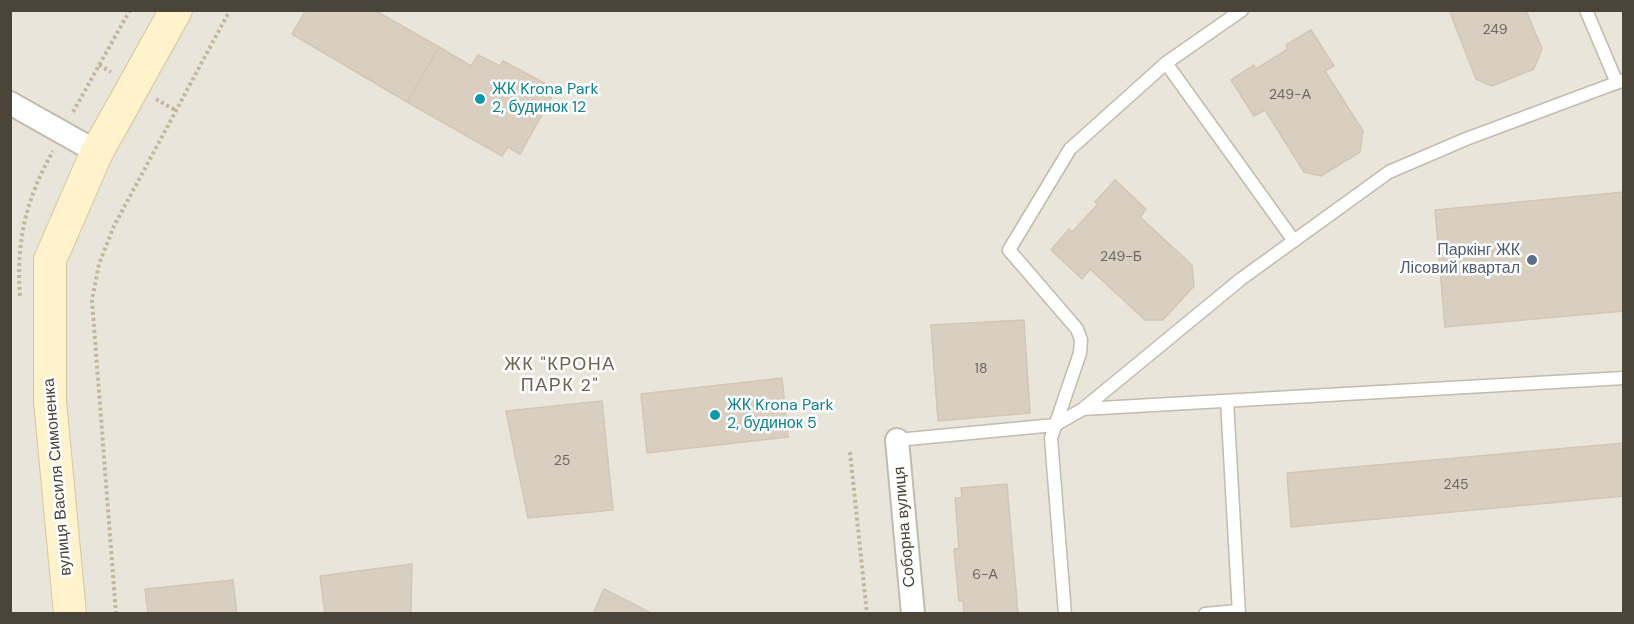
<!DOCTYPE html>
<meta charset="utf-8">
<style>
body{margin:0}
#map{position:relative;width:1634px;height:624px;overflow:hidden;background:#f6f3ec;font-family:"DM Sans",sans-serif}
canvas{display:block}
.frame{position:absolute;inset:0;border:12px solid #4b4439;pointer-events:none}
</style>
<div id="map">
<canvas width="1634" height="624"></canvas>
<div class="frame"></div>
</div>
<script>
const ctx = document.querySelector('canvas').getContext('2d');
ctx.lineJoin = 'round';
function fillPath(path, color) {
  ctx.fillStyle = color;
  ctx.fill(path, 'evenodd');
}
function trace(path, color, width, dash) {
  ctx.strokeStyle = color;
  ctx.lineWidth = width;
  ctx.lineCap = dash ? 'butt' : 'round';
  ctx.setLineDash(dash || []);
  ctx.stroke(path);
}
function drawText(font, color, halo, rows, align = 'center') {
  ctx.font = font + ' "DM Sans",sans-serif';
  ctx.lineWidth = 5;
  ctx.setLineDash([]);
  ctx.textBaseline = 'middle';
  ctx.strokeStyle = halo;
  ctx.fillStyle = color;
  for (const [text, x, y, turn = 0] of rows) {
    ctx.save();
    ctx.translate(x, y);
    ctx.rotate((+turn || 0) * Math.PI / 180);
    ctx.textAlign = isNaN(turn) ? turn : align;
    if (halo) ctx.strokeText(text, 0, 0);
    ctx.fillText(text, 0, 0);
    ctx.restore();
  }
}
fillPath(new Path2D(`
 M10 11H1623V613H11Z`), '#eae5da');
const building = new Path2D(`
 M306 10H374L439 47 407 102 292 34Z
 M1449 10H1526L1542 49 1534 69 1492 86 1476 79Z
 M1311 30 1334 66 1325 71 1363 131 1360 152 1321 176 1304 172 1265 110 1254 116 1231 80 1254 65 1256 69 1288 49 1286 45Z
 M439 47 471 66 478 55 500 66 503 61 546 84 542 92 552 97 520 154 508 147 502 156 407 102Z
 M1115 180 1146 209 1140 217 1192 265 1194 286 1163 320H1145L1090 269 1082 279 1051 250 1069 229 1072 232 1098 204 1095 202Z
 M1624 192V311L1445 327 1435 210Z
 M1024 320 1030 413 938 421 931 325Z
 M782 378 788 437 647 453 641 394Z
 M602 401 613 510 528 518 506 411Z
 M1624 443V496L1291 527 1287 473Z
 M1007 484 1018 614H964L963 601H959L954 549 959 548 955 498H962L961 488Z
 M412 564 411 614H325L320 576Z
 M233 580 237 614H148L145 589Z
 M604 589 653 614H593Z`);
fillPath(building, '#d8cfc1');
trace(building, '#d3c7b4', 1.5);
const lane = new Path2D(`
 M1586 10 1617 83
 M1166 63 1294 241
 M1227 401 1239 614
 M1083 409 1241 279 1389 172 1466 139 1624 80
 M897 440 1055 425 1083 409 1624 378
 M1065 614 1051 438 1080 353 1081 340 1077 329 1009 250 1070 149 1166 63 1242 10
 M1205 614 1238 611`);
const street = new Path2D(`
 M10 103 97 152
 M897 440 913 614`);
const secondary = new Path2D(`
 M70 614 50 401V260L97 152 176 10`);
trace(lane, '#c2bbae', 15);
trace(street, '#c2bbae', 26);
trace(secondary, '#d6c79b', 34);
trace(new Path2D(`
 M99 65 111 72
 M156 99 175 110
 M73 112 130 10
 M20 296C16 241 26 199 53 151
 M850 452 867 614
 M116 614 92 300 99 264 114 226 230 10`), '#c4b79f', 4, [3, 3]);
trace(lane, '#fff', 12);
trace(street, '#fff', 22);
trace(secondary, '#fff3cd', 32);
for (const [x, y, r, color] of [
 [480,99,6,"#0f9aa8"],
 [1532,260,6,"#5c6f8a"],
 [715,415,6,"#0f9aa8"]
]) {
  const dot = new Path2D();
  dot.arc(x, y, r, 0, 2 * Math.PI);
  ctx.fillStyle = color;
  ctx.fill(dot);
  trace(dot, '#fff', 2);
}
drawText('14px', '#6e675b', null, [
 ["249",1495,30],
 ["249-А",1290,95],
 ["249-Б",1121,257],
 ["18",981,369],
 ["25",562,461],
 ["245",1456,485],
 ["6-А",985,575]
]);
drawText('16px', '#0d838f', '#fff', [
 ["ЖК Krona Park",492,90],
 ["2, будинок 12",492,108],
 ["ЖК Krona Park",727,406],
 ["2, будинок 5",727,424]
], 'left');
drawText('16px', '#4e5e75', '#fff', [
 ["Паркінг ЖК",1520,251],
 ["Лісовий квартал",1520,269]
], 'right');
drawText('16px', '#4b4439', '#fff', [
 ["вулиця Василя Симоненка",58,477,-95],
 ["Соборна вулиця",905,527,-95]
]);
ctx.letterSpacing = '1.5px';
drawText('18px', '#6e6250', '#fff', [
 ["ЖК \"КРОНА",560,365],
 ["ПАРК 2\"",560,386]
]);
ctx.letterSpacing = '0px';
</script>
